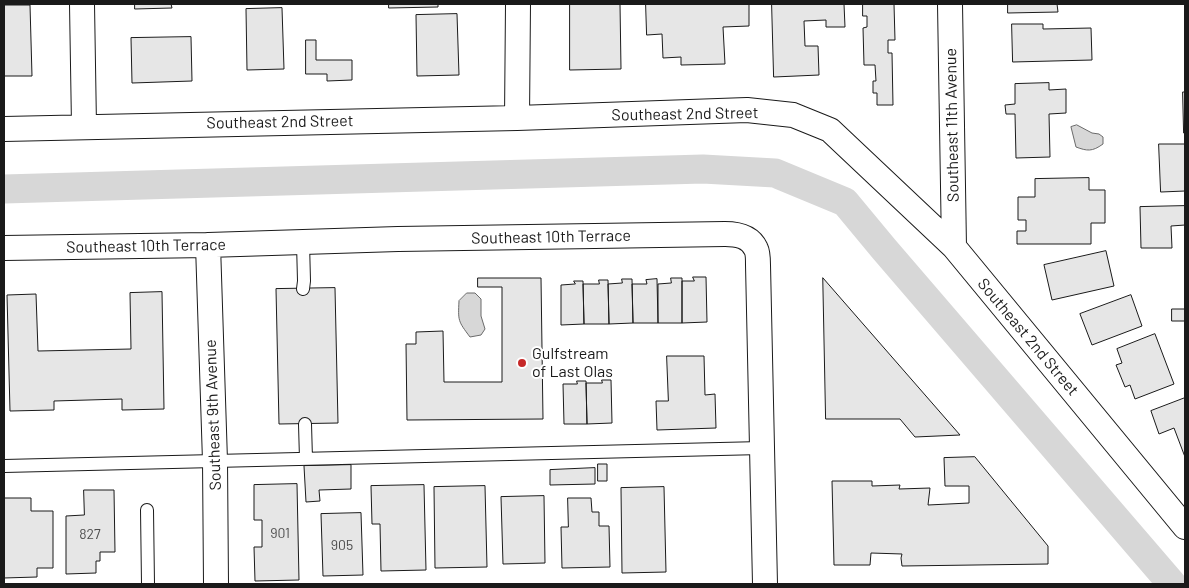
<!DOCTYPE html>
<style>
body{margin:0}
#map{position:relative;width:1189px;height:588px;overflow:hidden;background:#fff;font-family:Barlow,sans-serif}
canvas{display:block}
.frame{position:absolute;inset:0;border:5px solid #1a1a1a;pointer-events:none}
</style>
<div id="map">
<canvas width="1189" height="588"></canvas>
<div class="frame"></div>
</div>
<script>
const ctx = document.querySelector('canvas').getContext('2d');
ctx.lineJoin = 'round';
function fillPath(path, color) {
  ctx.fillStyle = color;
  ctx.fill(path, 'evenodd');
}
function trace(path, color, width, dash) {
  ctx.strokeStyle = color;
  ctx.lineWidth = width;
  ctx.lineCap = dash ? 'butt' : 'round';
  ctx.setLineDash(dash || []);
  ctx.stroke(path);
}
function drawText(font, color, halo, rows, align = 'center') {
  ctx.font = font + ' Barlow,sans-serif';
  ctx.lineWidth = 4;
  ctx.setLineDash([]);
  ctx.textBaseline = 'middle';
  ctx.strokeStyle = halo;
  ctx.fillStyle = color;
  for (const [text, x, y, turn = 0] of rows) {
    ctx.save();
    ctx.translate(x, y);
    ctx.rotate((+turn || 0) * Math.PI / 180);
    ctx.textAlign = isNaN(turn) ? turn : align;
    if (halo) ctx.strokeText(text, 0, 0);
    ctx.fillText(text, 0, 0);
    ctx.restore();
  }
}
const water = new Path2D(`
 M1077 125 1092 133 1099 134 1103 137V144C1092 152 1087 151 1076 147L1071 127Z
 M467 293H475L481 299V316L485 329 481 335 470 337C458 321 458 321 459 301Z`);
fillPath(water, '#d7d7d7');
trace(water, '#6a6a6a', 1);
trace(new Path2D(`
 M4 189 703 169 775 173 845 202 884 249 1172 584`), '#d7d7d7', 29);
const building = new Path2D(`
 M135 4H171L172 8 135 9Z
 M389 4H438V7L389 8Z
 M570 4H620L621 69 570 70Z
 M646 4H749V26L723 27 725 64 681 65V57L663 58 662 34 647 35Z
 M772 4H844L845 27H826V20L804 21 805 46H818L819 75 774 77Z
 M863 4H894L895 40H888V53H892L893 105H877V93H873V81H876L875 65H864L863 28 867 27V16H863Z
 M1008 4H1057L1058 12 1008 13Z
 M4 5H30L32 76H4Z
 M282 8 284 69 247 70 246 9Z
 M457 14 459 75 417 76 416 15Z
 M1012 24H1043V29L1091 28 1092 60 1013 62Z
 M191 37 192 81 132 83 131 38Z
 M306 40H316V60H352V80L327 81V74H306Z
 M1049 83V90L1066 89V113L1049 114 1050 157 1016 158 1015 114H1006L1005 105 1015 104V84Z
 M1183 92H1185V133H1184Z
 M1159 144H1185V191L1161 192Z
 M1089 178V190H1105V223H1091V244H1017V231H1026V220H1018V197H1035V179Z
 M1185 206V225L1171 226 1172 248H1141L1140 207Z
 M1106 251 1114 286 1052 300 1044 265Z
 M693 277H706L707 322 682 323V281H694Z
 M478 278H541L543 419 407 420 406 344H416V332L443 331 444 382H502V287H478Z
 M671 278H682V323H658V284L671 283Z
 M823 278 960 435 915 437 900 419H826Z
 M622 279H632L633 323 609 324 608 284 622 283Z
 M657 279 658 323H633L632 284H647L646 280Z
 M599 280H608L609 324H584L583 284H599Z
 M574 281H583L584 324 561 325V285L575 284Z
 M335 288 338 423 279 424 276 289Z
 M162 292 164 409 122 410V399L54 401V410L10 411 7 295 36 294 38 351 131 349 130 293Z
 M1131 295 1142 326 1092 345 1080 314Z
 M1172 309H1185V321H1172Z
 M1155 334 1174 384 1135 399 1130 385 1125 387 1116 365 1122 363 1117 349Z
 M667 356H704L705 395 715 394 716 428 657 430 656 401H668Z
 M602 380H611L612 423 587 424 586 383H602Z
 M577 381H586L587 424H564L563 384H577Z
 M1185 398V457L1174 428 1159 434 1151 411Z
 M975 457 1048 546V564L902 566 901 558 902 554 871 553 870 565H834L832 481H872V486L900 485 899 489 930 488 928 505 969 503V486H945L944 458Z
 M598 464H607V481H598Z
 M351 465V489L319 490 320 501 306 502 304 466Z
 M595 468V484L550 485V470Z
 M297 484 299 580 255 581 254 547H262V520H254V485Z
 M424 485 426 570 381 571 380 524H372L371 486Z
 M485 486 487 567 435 568 434 487Z
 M664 487 666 572 622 573 621 488Z
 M84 490H114L115 552H100V561H96V573L66 574V516L84 515Z
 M544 496 545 563 503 564 501 497Z
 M4 498H31V511H53V568H37V577L4 578Z
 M568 498H591L592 512H599V526H609L610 567 562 568 561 527H568Z
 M361 513 363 575 323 576 321 514Z`);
fillPath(building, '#e6e6e6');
trace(building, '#1a1a1a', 1);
const lane = new Path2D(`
 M303 243 304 281 303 289
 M305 424 306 459
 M4 466 762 448
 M147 510 148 584`);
const street = new Path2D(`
 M82 4 84 126
 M950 4 954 247
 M517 118 518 4
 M4 129 517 118 747 110 793 115 830 130 954 247 1185 527
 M208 245 215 461 216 584
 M4 248 208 245 398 239 725 234C737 234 750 236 756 249 758 253 758 260 758 265L765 584`);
trace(lane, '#1a1a1a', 14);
trace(street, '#1a1a1a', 26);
trace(lane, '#fff', 12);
trace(street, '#fff', 24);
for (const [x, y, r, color] of [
 [522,363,5,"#c62828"]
]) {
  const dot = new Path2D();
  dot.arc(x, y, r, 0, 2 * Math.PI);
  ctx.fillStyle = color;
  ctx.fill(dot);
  trace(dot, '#fff', 2);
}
drawText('14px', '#4d4d4d', null, [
 ["901",280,533],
 ["827",90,534],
 ["905",342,545]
]);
drawText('16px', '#1a1a1a', '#fff', [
 ["Southeast 2nd Street",685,114,-1],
 ["Southeast 2nd Street",280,122,-1],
 ["Southeast 11th Avenue",952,125,-91],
 ["Southeast 10th Terrace",551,237,-1],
 ["Southeast 10th Terrace",146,246,-1],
 ["Southeast 2nd Street",1028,337,50],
 ["Southeast 9th Avenue",213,415,-92]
]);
drawText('16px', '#1a1a1a', '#fff', [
 ["Gulfstream",532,354],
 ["of Last Olas",532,372]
], 'left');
</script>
